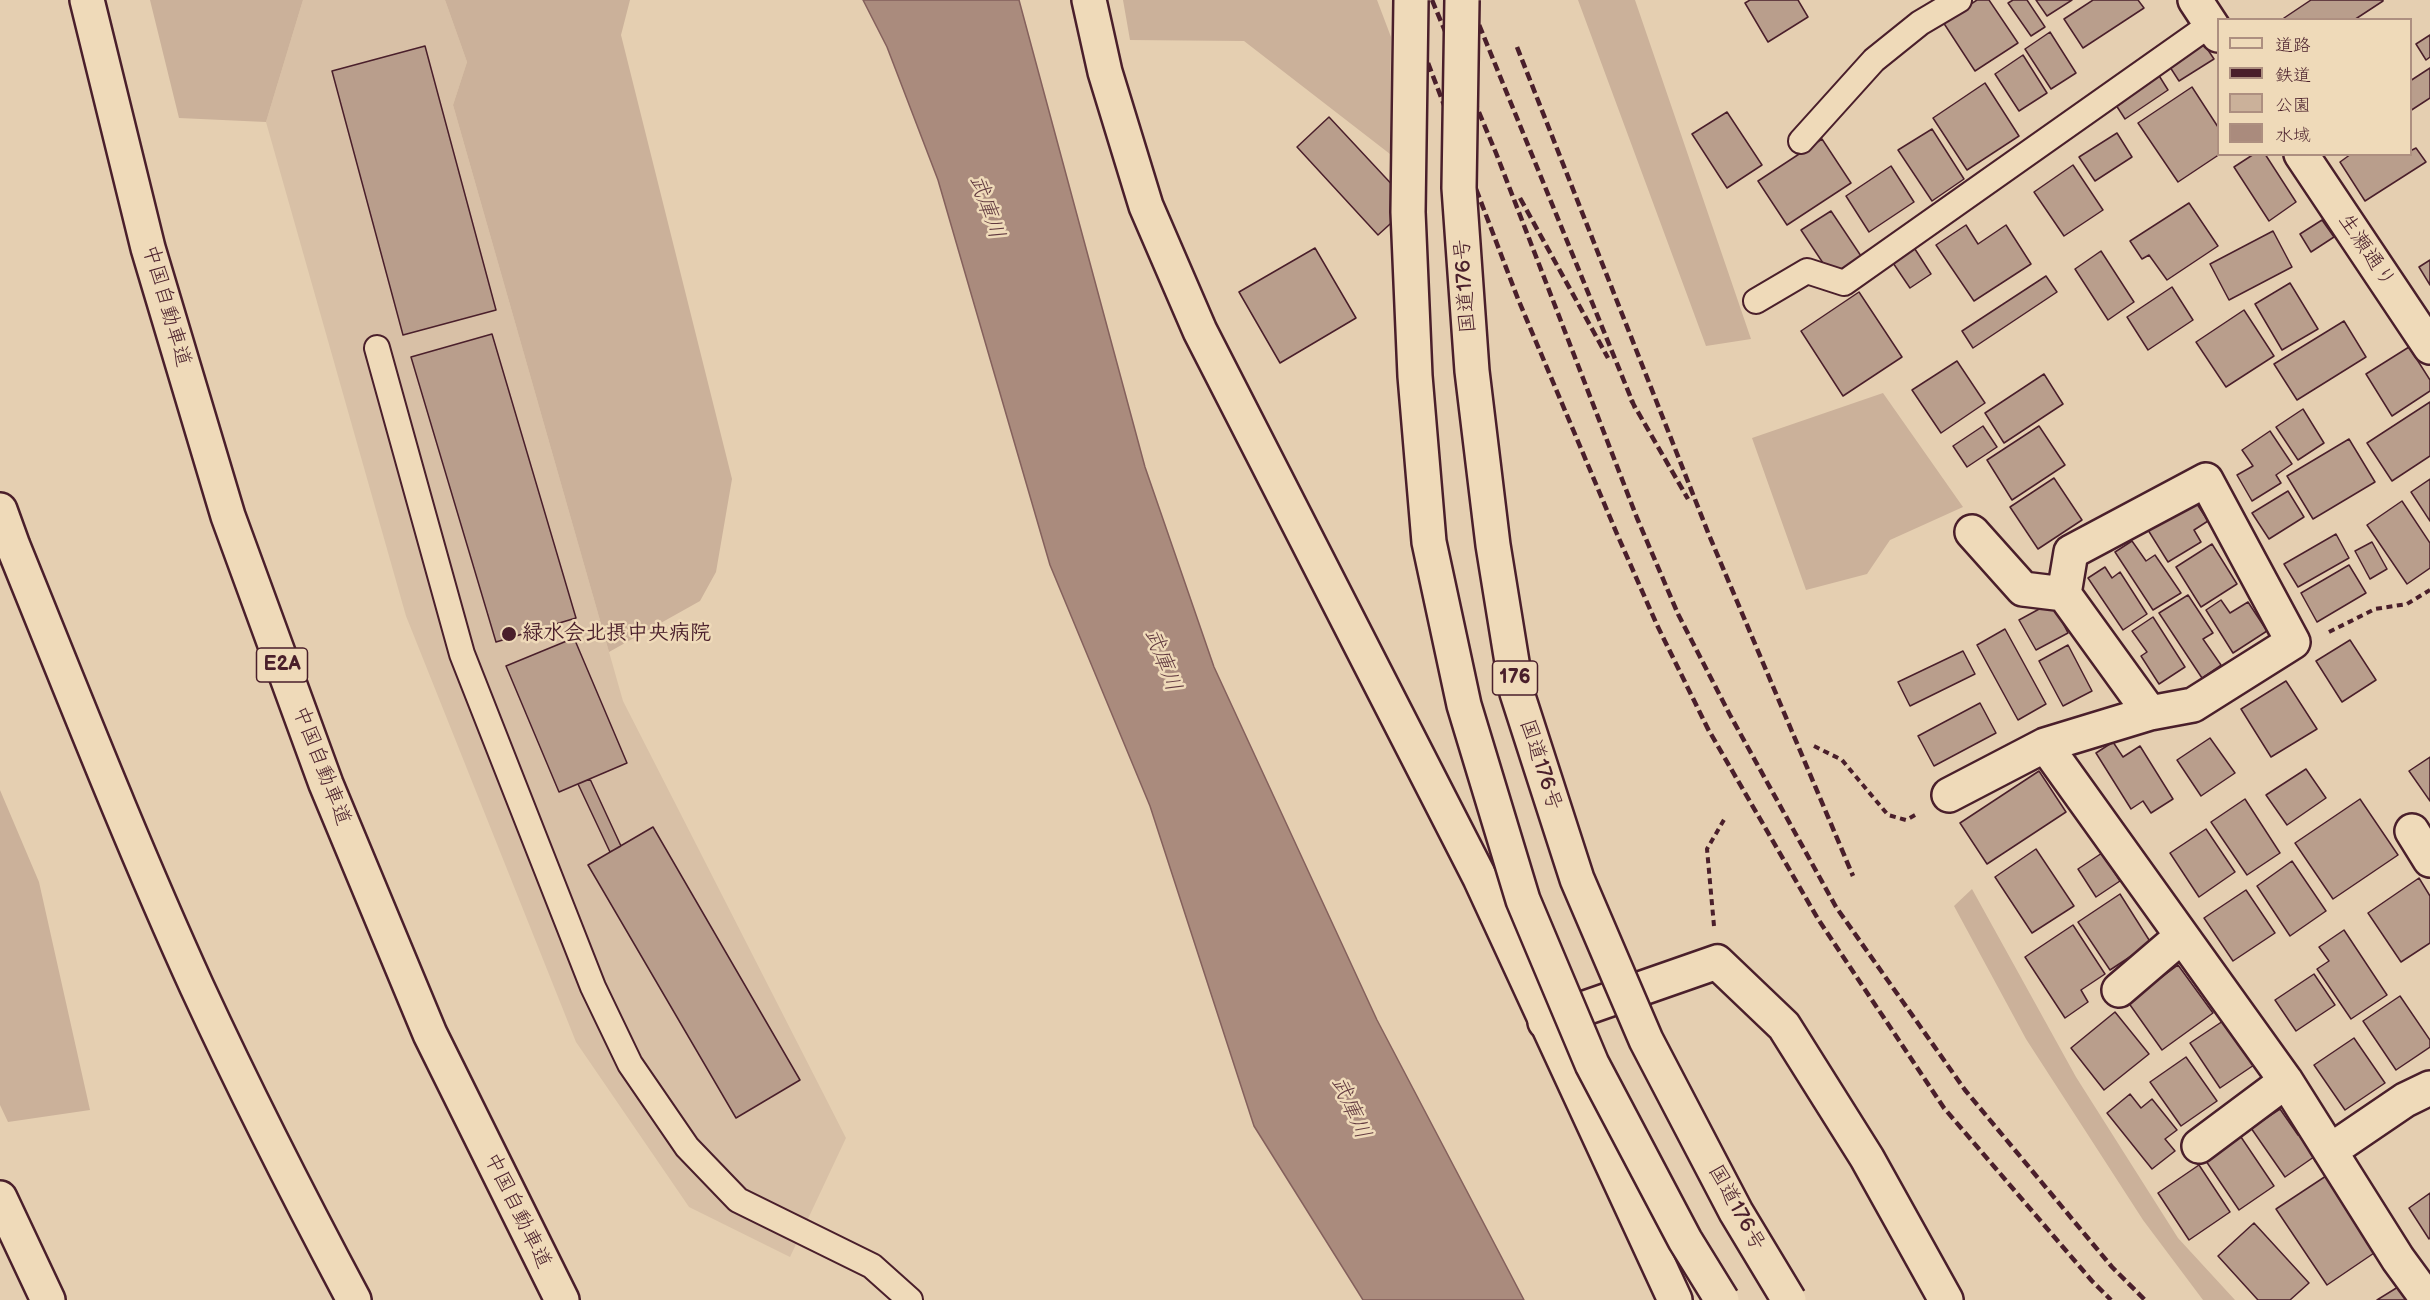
<!DOCTYPE html>
<meta charset="utf-8">
<style>
body{margin:0}
#map{position:relative;width:2430px;height:1300px;overflow:hidden;background:#e5cfb1;font-family:"Balsamiq Sans","Klee One",sans-serif}
canvas{display:block}
.legend{position:absolute;left:2217px;top:18px;width:195px;height:138px;box-sizing:border-box;background:#efdab9;border:2px solid #ad8f80;margin:0;padding:8px 10px;list-style:none;font-size:18px;color:#4a1f2b}
.legend li{display:flex;align-items:center;gap:12px;height:30px}
.legend b{width:30px;border:2px solid #ad8f80}
</style>
<div id="map">
<canvas width="2430" height="1300"></canvas>
<ul class="legend">
<li><b style="height:8px;background:#efdab9"></b>道路</li>
<li><b style="height:8px;background:#4a1f2b"></b>鉄道</li>
<li><b style="height:16px;background:#cbb19a"></b>公園</li>
<li><b style="height:16px;background:#aa8b7d"></b>水域</li>
</ul>
</div>
<script>
const ctx = document.querySelector('canvas').getContext('2d');
ctx.lineJoin = 'round';
function fillPath(path, color) {
  ctx.fillStyle = color;
  ctx.fill(path, 'evenodd');
}
function trace(path, color, width, dash) {
  ctx.strokeStyle = color;
  ctx.lineWidth = width;
  ctx.lineCap = dash ? 'butt' : 'round';
  ctx.setLineDash(dash || []);
  ctx.stroke(path);
}
function drawText(font, color, halo, rows, align = 'center') {
  ctx.font = font + ' "Balsamiq Sans","Klee One",sans-serif';
  ctx.lineWidth = 5;
  ctx.setLineDash([]);
  ctx.textBaseline = 'middle';
  ctx.strokeStyle = halo;
  ctx.fillStyle = color;
  for (const [text, x, y, turn = 0] of rows) {
    ctx.save();
    ctx.translate(x, y);
    ctx.rotate((+turn || 0) * Math.PI / 180);
    ctx.textAlign = isNaN(turn) ? turn : align;
    if (halo) ctx.strokeText(text, 0, 0);
    ctx.fillText(text, 0, 0);
    ctx.restore();
  }
}
fillPath(new Path2D(`
 M303 0H445L467 62 453 105 623 701 846 1138 790 1257 689 1207 576 1042 406 616 266 122Z`), '#d8c0a6');
fillPath(new Path2D(`
 M150 0H303L266 122 179 118Z
 M445 0H630L621 35 732 479 716 572 700 601 609 652 453 105 467 62Z
 M1123 0H1377L1391 37 1390 154 1244 41 1130 40Z
 M1578 0H1635L1751 339 1706 346Z
 M1883 393 1963 507 1890 540 1867 574 1806 590 1752 438Z
 M0 790 39 882 90 1110 8 1122 0 1105Z
 M1972 889 2076 1077 2178 1238 2235 1300H2203L2143 1220 2026 1039 1954 906Z`), '#cbb19a');
const water = new Path2D(`
 M863 0H1019L1145 467 1214 667 1377 1020 1524 1300H1363L1254 1126 1150 806 1050 565 938 180 887 47Z`);
fillPath(water, '#aa8b7d');
trace(water, '#84605c', 1.5);
const building = new Path2D(`
 M1750 0H1798L1808 17 1768 42 1745 3Z
 M1977 0H1989L2018 43 1975 71 1943 22Z
 M2013 0H2027L2045 27 2031 36 2008 3Z
 M2036 0H2072L2047 16Z
 M2093 0H2138L2144 8 2083 48 2064 19Z
 M2311 0H2383V1L2354 20H2281Z
 M2050 32 2076 73 2051 89 2025 49Z
 M2430 35V57L2426 60 2416 44Z
 M2202 41 2214 59 2179 81 2168 64Z
 M425 46 496 310 403 335 332 71Z
 M2023 55 2047 93 2019 111 1995 74Z
 M2430 68V98L2410 111V81Z
 M2158 74 2168 90 2125 119 2114 102Z
 M1985 83 2019 136 1967 170 1933 118Z
 M2192 87 2218 127 2220 154 2178 182 2138 123Z
 M1727 112 1762 165 1727 188 1692 134Z
 M1329 117 1411 205 1378 235 1297 147Z
 M1932 129 1964 179 1932 201 1898 150Z
 M2117 133 2132 157 2095 181 2079 157Z
 M1822 139 1851 183 1787 225 1758 181Z
 M2416 148 2426 162 2365 201 2340 162 2351 154H2410V151Z
 M2254 154H2265L2296 202 2269 221 2234 167Z
 M2073 165 2103 210 2064 236 2034 192Z
 M1891 166 1914 202 1869 232 1846 196Z
 M2189 203 2218 246 2167 280 2149 255 2142 259 2130 241Z
 M1831 211 1863 259 1833 278 1801 230Z
 M2322 220 2334 237 2311 252 2300 234Z
 M1966 225 1978 244 2006 225 2031 264 1974 301 1936 245Z
 M2273 231 2292 267 2229 300 2210 264Z
 M1913 246 1931 274 1910 288 1891 260Z
 M1315 248 1356 318 1280 363 1239 292Z
 M2101 251 2134 302 2108 320 2075 269Z
 M2430 260V285L2419 267Z
 M2046 276 2057 292 1973 348 1962 331Z
 M2290 283 2318 329 2282 350 2255 304Z
 M2172 287 2193 320 2148 350 2127 317Z
 M1859 292 1902 357 1843 396 1801 331Z
 M2244 310 2274 356 2226 387 2196 342Z
 M2344 321 2366 357 2297 400 2274 364Z
 M492 334 576 618 496 642 411 357Z
 M2409 347 2430 380V391L2392 416 2366 374Z
 M1957 361 1985 403 1941 433 1912 390Z
 M2044 374 2063 404 2004 443 1985 413Z
 M2430 402V456L2392 481 2367 443Z
 M2303 409 2324 443 2298 460 2276 427Z
 M1983 426 1997 447 1967 467 1953 446Z
 M2039 426 2065 465 2012 500 1987 460Z
 M2270 431 2292 464 2276 475 2281 483 2252 501 2237 475 2253 466 2242 450Z
 M2349 439 2375 482 2313 519 2287 476Z
 M2054 478 2082 520 2038 549 2010 507Z
 M2430 479V521L2411 492Z
 M2288 491 2304 517 2269 539 2252 513Z
 M2195 501 2208 521 2194 530 2201 542 2168 562 2148 530Z
 M2402 501 2430 543V568L2407 584 2367 525Z
 M2336 534 2349 558 2298 587 2284 564Z
 M2132 541 2146 561 2155 555 2181 593 2153 610 2115 552Z
 M2372 542 2387 569 2370 579 2355 551Z
 M2212 544 2237 584 2201 607 2176 567Z
 M2349 565 2366 593 2317 622 2301 593Z
 M2105 567 2112 578 2120 572 2147 614 2123 630 2088 578Z
 M2188 595 2213 633 2203 639 2221 665 2202 678 2159 613Z
 M2221 600 2230 613 2248 602 2267 631 2233 653 2206 610Z
 M2052 602 2068 633 2036 650 2019 620Z
 M2153 617 2185 667 2159 684 2141 656 2147 652 2132 631Z
 M2005 629 2046 704 2018 720 1977 645Z
 M574 638 627 763 559 792 506 666Z
 M2350 640 2376 680 2342 702 2316 661Z
 M2068 645 2092 691 2063 706 2039 661Z
 M1963 651 1975 674 1910 706 1898 682Z
 M2286 681 2317 729 2271 757 2241 709Z
 M1980 703 1996 733 1934 766 1918 736Z
 M2210 738 2235 773 2201 796 2177 760Z
 M2113 742 2123 757 2140 746 2173 799 2151 813 2143 801 2131 809 2096 753Z
 M2430 757V801L2409 771Z
 M2306 769 2326 798 2287 825 2266 795Z
 M2039 771 2066 812 1987 864 1960 823Z
 M590 779 621 846 610 852 578 784Z
 M2245 799 2280 853 2247 875 2211 822Z
 M2360 799 2398 855 2333 899 2295 843Z
 M653 827 800 1080 736 1118 588 865Z
 M2206 829 2235 872 2199 897 2170 853Z
 M2036 849 2074 906 2032 933 1995 877Z
 M2102 853 2120 881 2096 897 2078 869Z
 M2292 861 2326 911 2290 936 2257 886Z
 M2419 878 2430 896V943L2401 962 2368 913Z
 M2246 890 2275 933 2233 961 2204 918Z
 M2120 894 2151 943 2110 970 2078 922Z
 M2073 925 2105 974 2081 990 2088 1002 2065 1018 2025 957Z
 M2344 930 2387 995 2351 1019 2317 969 2329 961 2319 947Z
 M2178 965 2213 1013 2162 1050 2128 1002Z
 M2314 974 2335 1005 2296 1031 2275 1000Z
 M2400 996 2430 1040V1047L2396 1070 2363 1021Z
 M2115 1012 2149 1054 2104 1090 2071 1048Z
 M2226 1019 2257 1063 2220 1088 2190 1043Z
 M2354 1038 2385 1083 2345 1110 2314 1065Z
 M2186 1057 2217 1101 2181 1126 2150 1082Z
 M2130 1094 2141 1108 2152 1099 2177 1130 2165 1139 2175 1151 2152 1169 2107 1113Z
 M2280 1109 2298 1135 2306 1130 2321 1152 2285 1177 2251 1128Z
 M2241 1137 2274 1186 2239 1210 2206 1161Z
 M2199 1165 2230 1212 2189 1240 2158 1193Z
 M2326 1176 2377 1251 2327 1285 2276 1209Z
 M2430 1193V1238L2429 1239 2409 1208Z
 M2254 1223 2309 1283 2290 1300H2258L2218 1256Z
 M2398 1287 2406 1300H2377Z`);
fillPath(building, '#b99e8c');
trace(building, '#4a1f2b', 1.5);
const lane = new Path2D(`
 M1801 141 1874 60 1920 23 1959 0
 M1756 301 1807 271 1844 283 2211 24
 M377 348 462 654 593 987 630 1064 687 1147 738 1200 872 1266 910 1300`);
const street = new Path2D(`
 M2195 0 2218 35
 M2301 154 2430 347
 M1972 532 2023 589 2064 594
 M2045 745 2286 1081 2398 1259 2428 1300
 M1949 795 2045 745 2150 713 2193 705 2293 642 2206 480 2071 552 2064 594 2150 713
 M2412 831 2430 860
 M2119 990 2182 936
 M1545 1022 1717 962 1784 1026 1867 1158 1946 1300
 M2199 1146 2286 1081
 M2330 1151 2405 1100 2430 1088`);
const secondary = new Path2D(`
 M1089 0 1105 72 1146 206 1200 331 1480 878 1675 1300
 M0 1198 48 1300`);
const highway = new Path2D(`
 M87 0 148 248 228 516 326 784 430 1034 562 1300
 M0 510 13 546C73 694 131 842 197 987 246 1093 299 1197 354 1300`);
trace(lane, '#4a1f2b', 28);
trace(street, '#4a1f2b', 38);
trace(secondary, '#4a1f2b', 38);
trace(highway, '#4a1f2b', 38);
trace(new Path2D(`
 M2329 632 2375 609 2407 604 2430 590
 M1814 746 1842 760 1888 815 1906 820 1917 814
 M1714 926 1707 849 1725 818`), '#4a1f2b', 4, [6, 4.5]);
trace(lane, '#efdab9', 24);
trace(street, '#efdab9', 33);
trace(secondary, '#efdab9', 33);
trace(highway, '#efdab9', 33);
trace(new Path2D(`
 M1404 0 1518 299 1617 534 1657 625 1708 729 1818 919 1944 1108 2092 1281 2111 1300
 M1432 0 1496 153 1637 518 1678 614 1730 715 1836 907 1965 1090 2112 1267 2145 1300
 M1469 0 1635 408
 M1517 47 1709 535 1853 876
 M1520 198 1608 358
 M1631 400 1688 499`), '#4a1f2b', 4.5, [9, 4.5]);
const highwayBridge = new Path2D(`
 M1411 0 1408 212 1415 376 1429 542 1464 705 1523 900 1592 1064 1685 1240 1722 1300
 M1462 0 1459 188 1472 371 1493 545 1517 693 1577 879 1646 1040 1736 1212 1789 1300`);
trace(highwayBridge, '#4a1f2b', 38, []);
trace(highwayBridge, '#efdab9', 33);
for (const [x, y, r, color] of [
 [509,634,8,"#4a1f2b"]
]) {
  const dot = new Path2D();
  dot.arc(x, y, r, 0, 2 * Math.PI);
  ctx.fillStyle = color;
  ctx.fill(dot);
  trace(dot, '#efdab9', 2);
}
for (const [x, y, w] of [
 [282,665,51],
 [1515,678,45]
]) {
  const box = new Path2D();
  box.roundRect(x - w / 2, y - 17, w, 34, 4.5);
  ctx.fillStyle = '#efdab9';
  ctx.fill(box);
  trace(box, '#4a1f2b', 1.5);
}
drawText('bold 20px', '#4a1f2b', null, [
 ["E2A",282,665],
 ["176",1515,678]
]);
drawText('21px', '#4a1f2b', '#efdab9', [
 ["生瀬通り",2366,251,56],
 ["国道176号",1466,286,-94],
 ["中国自動車道",166,306,74],
 ["国道176号",1540,765,72],
 ["中国自動車道",321,766,69],
 ["国道176号",1736,1208,61],
 ["中国自動車道",517,1211,64]
]);
drawText('bold 21px', '#4a1f2b', '#efdab9', [
 ["緑水会北摂中央病院",522,634]
], 'left');
drawText('italic 22px', '#623a40', '#efdab9', [
 ["武庫川",986,207,71],
 ["武庫川",1162,660,69],
 ["武庫川",1350,1108,66]
]);
</script>
